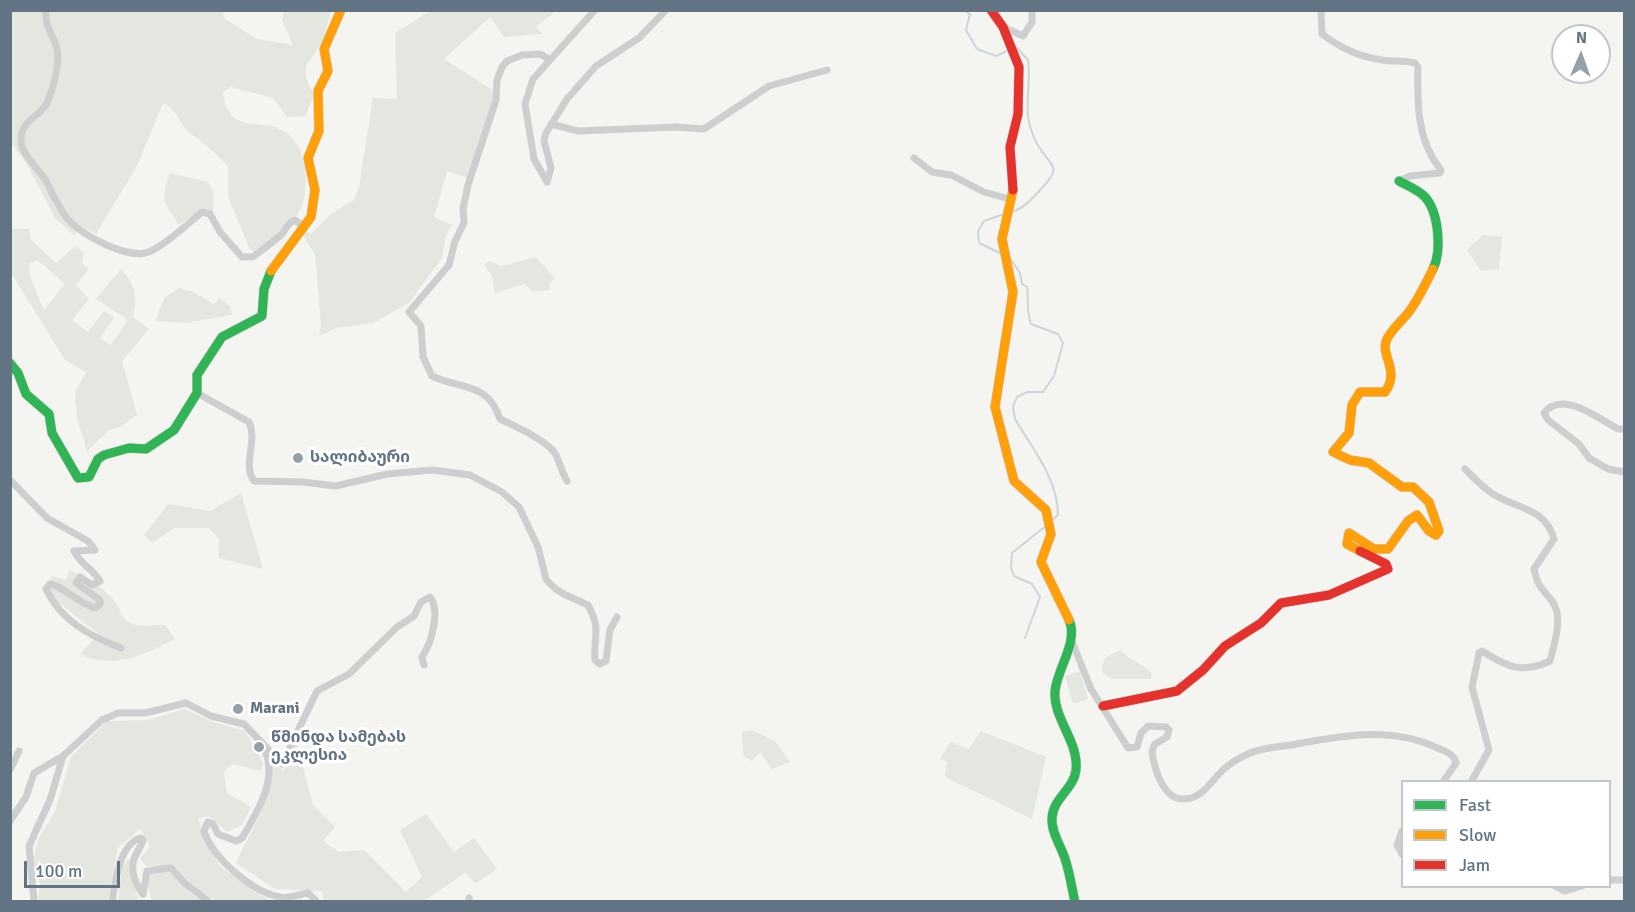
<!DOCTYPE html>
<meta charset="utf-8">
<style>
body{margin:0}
#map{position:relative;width:1635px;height:912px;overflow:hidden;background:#f4f4f1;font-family:Signika,sans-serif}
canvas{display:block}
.frame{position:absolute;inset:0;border:12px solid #627483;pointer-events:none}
.legend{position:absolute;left:1401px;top:780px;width:210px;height:108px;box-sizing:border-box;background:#fff;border:2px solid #c0c7cd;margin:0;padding:8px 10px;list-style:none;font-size:18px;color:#627483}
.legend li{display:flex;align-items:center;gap:12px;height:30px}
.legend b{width:30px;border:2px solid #c0c7cd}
.north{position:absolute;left:1551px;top:24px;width:60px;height:60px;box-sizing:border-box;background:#fff;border:2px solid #c0c7cd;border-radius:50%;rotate:2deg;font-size:16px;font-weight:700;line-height:24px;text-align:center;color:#627483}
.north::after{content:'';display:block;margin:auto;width:21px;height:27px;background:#95a1aa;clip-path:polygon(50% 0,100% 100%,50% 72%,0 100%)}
.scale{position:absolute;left:24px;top:861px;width:96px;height:27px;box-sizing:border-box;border:3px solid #627483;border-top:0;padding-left:8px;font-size:18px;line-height:21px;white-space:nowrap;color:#627483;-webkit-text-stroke:4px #fff;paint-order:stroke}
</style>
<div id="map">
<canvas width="1635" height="912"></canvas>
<div class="frame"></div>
<ul class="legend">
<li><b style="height:8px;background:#30b455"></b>Fast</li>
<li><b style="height:8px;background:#ff9f0a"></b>Slow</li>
<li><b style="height:8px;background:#e5322d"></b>Jam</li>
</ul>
<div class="north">N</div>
<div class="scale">100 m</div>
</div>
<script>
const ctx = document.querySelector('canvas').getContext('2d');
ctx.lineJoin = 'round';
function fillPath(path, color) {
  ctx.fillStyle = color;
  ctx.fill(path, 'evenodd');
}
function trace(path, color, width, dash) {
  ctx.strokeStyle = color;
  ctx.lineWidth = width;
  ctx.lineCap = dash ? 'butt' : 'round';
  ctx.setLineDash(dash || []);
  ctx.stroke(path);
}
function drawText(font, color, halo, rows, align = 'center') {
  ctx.font = font + ' Signika,"Noto Sans Georgian",sans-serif';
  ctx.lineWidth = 6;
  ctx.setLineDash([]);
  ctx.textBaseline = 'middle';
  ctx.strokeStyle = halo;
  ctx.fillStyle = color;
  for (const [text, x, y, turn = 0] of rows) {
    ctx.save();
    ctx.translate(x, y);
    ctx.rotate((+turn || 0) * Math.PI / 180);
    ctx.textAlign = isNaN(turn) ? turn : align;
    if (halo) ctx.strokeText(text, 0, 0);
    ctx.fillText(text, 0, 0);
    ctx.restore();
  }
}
fillPath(new Path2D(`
 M11 11H223L224 18 257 39 293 45 282 20 284 11H331C328 20 327 30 323 38 311 67 296 60 314 95L305 116 287 117 273 98 231 87 223 92C228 137 261 116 285 132 310 149 312 198 294 220 283 233 268 240 256 253L250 249 228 197V166C216 153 202 142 188 131 177 121 177 109 163 103L137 166 96 234 77 224 75 236 55 218 27 164 11 142Z
 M430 11H556L536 27 542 34 504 37 490 17 444 59 492 90 494 100 468 178 447 171 434 217 452 225 446 235 442 258 409 303 373 323 336 328 319 336 321 326 315 254 302 234 307 231 311 234 332 213 354 200 359 187 373 98 397 99 395 33Z
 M170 173 208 182 213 192V215L202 209 179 225C164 200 159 204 170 173Z
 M11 229H29L31 240 56 263 75 246 84 253 82 263 89 269 76 285 89 299 72 320 88 332 104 311 114 317 100 339 111 345 128 320 96 299 121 269C135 284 138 297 133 317L149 329 122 361 137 415 120 427 109 430 87 451 77 418 75 393 86 372 65 360 11 273ZM38 260 65 284 44 310 30 277 29 264Z
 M1483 235 1502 237 1499 269 1481 271 1467 250Z
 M536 257 555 278 549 283 550 290 534 292 524 284 495 293 492 276 484 265 489 261 502 266Z
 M179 288 193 292 214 304 219 298 230 306 232 315 184 323 155 321 165 297Z
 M241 493 263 569 219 558V539L209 528H174L153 543 144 535 168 504 210 511Z
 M69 570C87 578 106 588 118 606 120 609 121 615 124 618 133 629 152 625 165 625L175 639C145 654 113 671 80 654L99 634 55 600 49 589 52 576 66 580Z
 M1120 650C1130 660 1141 663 1152 673L1151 679H1111L1101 671 1105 658Z
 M1080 671 1088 699 1073 704 1065 676Z
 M184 709 213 722 245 731 263 763 261 771 232 764 224 772 227 793 251 807 242 825 227 832 209 816 198 818 206 843 221 867 269 900 302 899 305 901H217L201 893 176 867 146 866 140 859 150 847 140 829 118 847 108 901H38L40 884 33 859 39 838 55 812 71 757 107 721 148 720Z
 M751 730 775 741 790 762 772 769 760 752 752 761 743 756 742 732Z
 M981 731 1046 757 1032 819 945 777 947 761 940 759 950 742 969 749Z
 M296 741 313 805 335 827 323 841 339 852 364 850 406 892 422 877 400 830 426 814 454 852 474 838 497 869 476 883 465 873 424 901 324 902 322 891 275 889 236 863C255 822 273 803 269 755L283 771Z
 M129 858 138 900 118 902 122 868Z
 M167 871C180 879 187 892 201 901H152L148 886 150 874Z`), '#e3e7df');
trace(new Path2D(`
 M963 10 970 14 966 30 977 49 996 56 1009 50
 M1012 212C1024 208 1033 198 1041 189 1063 166 1052 168 1039 147 1034 140 1029 125 1028 116 1026 97 1031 79 1028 60L1017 48H1014
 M1002 254 979 243 978 231 984 221 1004 214
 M1010 258 1020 273 1022 284 1027 287C1029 301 1026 311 1031 324L1058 334 1063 343 1054 376 1043 392H1027L1017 397 1013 407 1015 419C1032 448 1058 479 1058 515L1051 521
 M1025 638 1040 597 1032 584 1014 576 1011 568 1012 553 1047 525`), '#cdd5d8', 2);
const fast = new Path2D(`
 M1399 181C1406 185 1418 190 1424 196 1439 211 1442 251 1433 269
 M10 363 18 373 26 394 49 414 52 433 78 478 89 477 98 459 104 455 129 448 146 449 174 430 197 393V375L222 337 262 316 264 289 271 271
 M1069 620C1079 641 1057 669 1055 691 1053 719 1079 741 1076 770 1074 789 1053 798 1052 818 1051 833 1062 847 1066 862 1070 875 1072 889 1075 902`);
const slow = new Path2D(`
 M1013 190 1002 239 1013 292 995 407 1014 481 1046 510 1051 534 1041 562 1069 620
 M271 271 311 217 315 190 308 158 319 131 318 91 328 71 324 49 341 10
 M1360 551 1347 544 1349 533 1374 549H1388L1408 521 1417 515 1429 531 1436 535 1439 531 1429 502 1413 487H1402L1369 463 1350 460 1333 452 1349 433 1352 405 1360 392H1385C1401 370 1379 355 1387 339 1393 327 1406 318 1413 306 1421 294 1427 281 1433 269`);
const jam = new Path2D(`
 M991 10 1003 27 1019 67 1018 114 1010 147 1013 190
 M1103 706 1177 691 1203 670 1225 646 1261 623 1281 603 1329 595 1388 569 1386 564 1360 551`);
trace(fast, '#d0d1d1', 10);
trace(slow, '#d0d1d1', 10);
trace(jam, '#d0d1d1', 10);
trace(new Path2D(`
 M46 10C44 27 54 35 57 49 60 63 53 90 47 103 39 118 22 119 21 139 20 154 38 167 46 181 52 192 58 206 66 217 78 234 131 262 151 251 169 242 186 225 202 212L210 214 220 232 242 257H252C255 256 280 236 282 234 287 228 287 223 295 220L304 227
 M1321 10 1322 34C1339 47 1360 57 1382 60 1393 62 1404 60 1415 63L1418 67C1417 103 1417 141 1441 170L1440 173 1410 176 1399 181
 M1003 27 1023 36 1032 22V10
 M549 59 540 54 522 55 507 61 502 67 497 80 496 100 468 185 463 209 464 223 455 241 449 265 409 312 421 326 423 357 432 376C462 390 488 382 500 419 514 426 549 441 556 455 560 464 562 472 567 481
 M551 124 578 131 676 127 704 129 769 86 827 70
 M914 158 932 172 951 175 984 192 1009 199
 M547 182 551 168 544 141 546 133 567 99 596 66 639 38 666 10
 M547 182 534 159 525 104 533 79 595 10
 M197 393 249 422C258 440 242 465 254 481L302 482 336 486 387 474 433 470 470 475 502 492 519 507 538 547 546 579C557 594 572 597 588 605 602 631 593 635 595 660L600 664 606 661 610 630 617 617
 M1624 429H1618C1599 419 1562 389 1544 413L1548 420 1579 444 1589 458 1608 469 1624 472
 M1465 469C1474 478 1482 487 1493 494 1517 509 1546 508 1554 539L1534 569C1538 588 1542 588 1552 601 1564 617 1554 644 1550 661 1522 674 1507 667 1482 651L1479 653 1472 687 1489 750 1471 782
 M10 480 47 518 88 541 95 550 74 551C80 564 92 568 100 581L92 585 80 577 76 583 100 600V604L95 608C78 603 66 588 50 584L46 589C61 621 90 636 121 648
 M1071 639 1091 689 1128 748 1137 747 1141 733 1148 726 1166 727 1169 730 1167 737 1155 744 1152 751C1154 768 1163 800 1184 799 1202 799 1211 781 1223 770 1230 763 1241 757 1250 753 1262 748 1278 747 1291 745 1339 736 1389 726 1435 747 1444 751 1454 753 1456 763L1443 782
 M263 747C280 776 257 813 242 838L236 841 218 834 213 824 208 822 204 831C212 857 252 892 280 897 288 899 300 894 308 893L317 902
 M10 770 19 751
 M10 821 26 797 34 773 63 756 102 720 118 713H145L186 703 211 716 244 724 282 764 317 691 349 674 397 627 414 616 421 602 430 597C441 611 431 644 422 657L424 665
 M1402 831 1397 845 1402 854
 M1610 880H1624
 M1555 886 1565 891 1582 886
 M143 894 147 871 171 868 186 884 209 902
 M34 902 29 846 50 800 63 756
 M112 902C115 883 119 845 140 838L143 840C141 848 136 852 134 859 130 870 136 886 143 894
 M469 902V898`), '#cdcece', 7);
trace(fast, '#30b455', 9);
trace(slow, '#ff9f0a', 9);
trace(jam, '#e5322d', 9);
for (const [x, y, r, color] of [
 [298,458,6,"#95a1aa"],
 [238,709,6,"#95a1aa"],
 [259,747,6,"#95a1aa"]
]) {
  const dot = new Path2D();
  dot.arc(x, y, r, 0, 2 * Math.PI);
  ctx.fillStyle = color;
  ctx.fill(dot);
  trace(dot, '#fff', 2);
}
drawText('bold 16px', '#627483', '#fff', [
 ["სალიბაური",310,458],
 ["Marani",250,709],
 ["წმინდა სამებას",271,738],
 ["ეკლესია",271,756]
], 'left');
</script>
